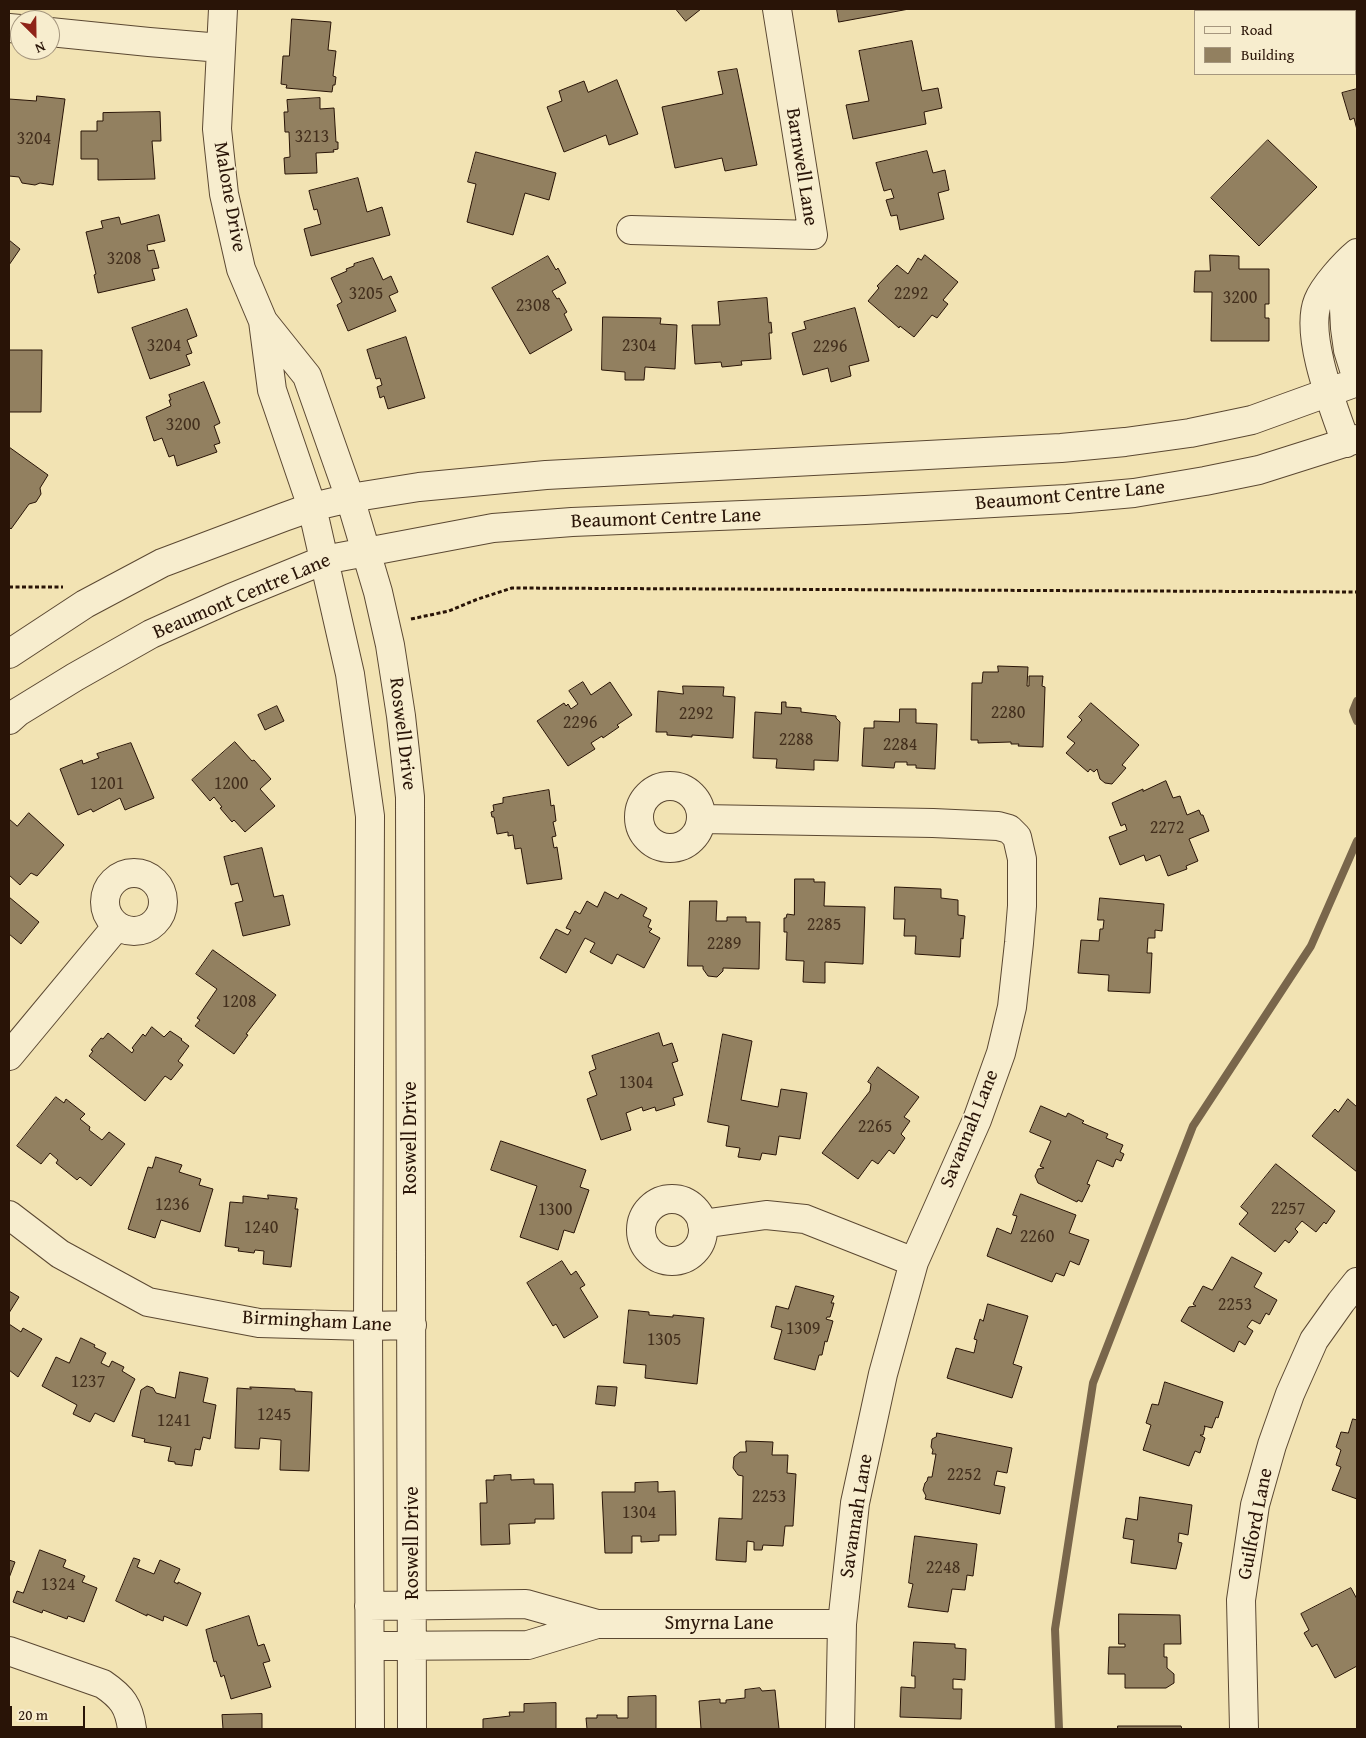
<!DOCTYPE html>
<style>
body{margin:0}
#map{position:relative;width:1366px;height:1738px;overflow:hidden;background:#f2e3b3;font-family:"Gentium Book Plus",serif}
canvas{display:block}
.frame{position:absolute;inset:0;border:10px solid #291407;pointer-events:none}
.legend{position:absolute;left:1194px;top:10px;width:162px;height:65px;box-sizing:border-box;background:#f7edce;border:1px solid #a5967e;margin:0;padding:6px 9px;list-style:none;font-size:15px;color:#291407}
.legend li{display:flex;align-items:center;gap:10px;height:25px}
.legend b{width:25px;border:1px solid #a5967e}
.north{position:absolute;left:10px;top:10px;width:50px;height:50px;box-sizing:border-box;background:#f7edce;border:1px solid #a5967e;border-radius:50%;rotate:157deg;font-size:14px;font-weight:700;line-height:20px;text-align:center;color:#291407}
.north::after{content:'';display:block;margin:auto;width:18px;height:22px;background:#8f2418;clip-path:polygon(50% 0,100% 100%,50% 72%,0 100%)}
.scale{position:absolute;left:10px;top:1706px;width:75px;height:22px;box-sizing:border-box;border:2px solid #291407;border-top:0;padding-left:6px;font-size:15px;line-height:18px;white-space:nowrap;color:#291407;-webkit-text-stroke:4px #f7edce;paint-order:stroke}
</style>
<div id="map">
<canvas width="1366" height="1738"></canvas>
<div class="frame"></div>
<ul class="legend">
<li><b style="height:6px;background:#f7edce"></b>Road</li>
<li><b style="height:14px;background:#928060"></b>Building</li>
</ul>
<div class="north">N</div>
<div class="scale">20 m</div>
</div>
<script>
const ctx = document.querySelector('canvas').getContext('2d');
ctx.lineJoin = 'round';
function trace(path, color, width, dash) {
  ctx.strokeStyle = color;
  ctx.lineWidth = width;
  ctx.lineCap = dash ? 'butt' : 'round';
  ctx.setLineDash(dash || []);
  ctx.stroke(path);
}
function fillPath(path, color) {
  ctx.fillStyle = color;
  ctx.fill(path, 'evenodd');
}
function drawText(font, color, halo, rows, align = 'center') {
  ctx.font = font + ' "Gentium Book Plus",serif';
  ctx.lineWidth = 4;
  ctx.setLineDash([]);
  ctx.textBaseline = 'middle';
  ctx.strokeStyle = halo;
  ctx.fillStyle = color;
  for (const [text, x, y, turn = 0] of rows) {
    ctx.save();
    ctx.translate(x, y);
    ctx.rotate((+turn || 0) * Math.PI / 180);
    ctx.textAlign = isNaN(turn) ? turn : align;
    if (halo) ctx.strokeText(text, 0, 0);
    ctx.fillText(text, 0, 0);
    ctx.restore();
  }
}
trace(new Path2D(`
 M1357 701 1353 711 1357 721
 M1059 1729 1055 1629 1093 1383 1193 1126 1311 946 1357 841`), '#79664b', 8);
const building = new Path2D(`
 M676 9H701L686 21Z
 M837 9H909L839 22Z
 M292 19 331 22 328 50 336 51 333 76 336 77 335 85H333L332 92 286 88 287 85 281 84 283 56H289Z
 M912 41 922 91 938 88 942 108 924 112 926 124 853 139 846 105 869 101 859 51Z
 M737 69 757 165 725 171 722 158 675 168 662 107 723 94 718 72Z
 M617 80 638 134 609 145 606 135 564 152 547 107 562 101 559 91 584 81 588 92Z
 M1357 89V130L1354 118 1350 120 1342 93Z
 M37 96 65 99 53 185 40 183 35 185 22 183 19 177 9 176V99L36 101Z
 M320 98V109L334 108 336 142H338V149L333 150 334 152 316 153 317 173 285 174 284 158 290 157 289 132H285L284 112H288L287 100Z
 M160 112 161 141H152L155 179 98 180V159H81V131H97V121H103V113Z
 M1268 140 1317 187 1259 246 1211 198Z
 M927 151 933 173 945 170 949 190 938 193 944 219 900 230 897 215 891 216 886 200 894 198 891 189 884 191 876 163Z
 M476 152 556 173 549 200 525 193 513 235 467 222 476 184 468 182Z
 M358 178 367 212 382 207 390 235 311 256 304 229 321 224 317 209 314 210 309 191Z
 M159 215 165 241 147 245 148 251 154 250 159 268 152 269 155 280 98 293 94 275 96 274 86 232 103 228 101 221 119 217 121 224Z
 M9 240 20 249 9 265Z
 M925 255 958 282 943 300 948 304 937 318 932 315 914 337 900 326 899 328 868 301 879 288 877 286 897 265 908 274 918 258 921 260Z
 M1210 255 1239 256V269H1269V304H1265V318H1269V341H1211L1212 292H1194L1195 271H1210Z
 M548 256 556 270 558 268 566 283 552 291 557 299 559 298 567 312 564 314 572 330 530 354 492 288Z
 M373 258 383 280 391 276 398 292 389 296 396 311 348 331 337 305 342 302 331 278 347 271 346 269 354 266V264Z
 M767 298 769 323 771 322 772 333H769L771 359 741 361 742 365 722 367 721 362 695 364 692 325H720L718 302Z
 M855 308 869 361 849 366 851 376 831 382 828 368 803 375 792 333 806 329 804 322Z
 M187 309 197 336 187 340 192 353 186 355 190 365 150 379 132 328Z
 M603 317 661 318 660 324 677 325 675 369 645 367 644 380H625V372L602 370Z
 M406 337 425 398 388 409 384 396 380 398 377 387 382 385 380 378 376 379 367 350Z
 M9 350H42L41 412H9Z
 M204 382 220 423 214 426 220 443 214 445 217 452 177 466 174 455 169 457 162 438 154 441 146 417 171 406 169 400H171L169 395Z
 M9 447 48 475 40 488 41 494 36 502 29 504 11 529 9 527Z
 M998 666 1028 667 1027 686H1029V676H1043L1042 686 1045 687 1043 747 1018 746 1019 744H1011V742L978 743V740H971L972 683H982L983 672H998Z
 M583 682 591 695 610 682 632 715 617 725 619 727 603 738 602 736 591 743 595 749 568 766 537 721 564 703 566 706 568 704 571 709 578 704 569 691Z
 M683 686 724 687 723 696 735 697 733 738 692 735V737L667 735V732H656L658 691 683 694Z
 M782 702H786V707L801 708V712L836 716V718L840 722 838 761 814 760V770L776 768 777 759 753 758 755 712 781 714Z
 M1091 703 1139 745 1122 765 1126 768 1112 784 1105 783 1100 779 1097 769 1094 772 1090 769 1088 772 1066 753 1075 743 1067 737 1082 720 1079 717Z
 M277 706 284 721 265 730 258 715Z
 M900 709H916V723L937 724 935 769 916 768V765H907V762H895L894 768 862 766 864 728H874V721L899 722Z
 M235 742 252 761 254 760 271 779 260 789 275 806 245 832 234 820 232 822 220 808 222 807 214 797 210 801 192 780Z
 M131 743 154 798 125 810 120 798 93 812 91 809 78 815 60 769 82 760 83 764 99 758 97 754Z
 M1166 781 1173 798 1180 796 1187 815 1199 810 1201 815H1203L1209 831 1189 839 1198 861 1186 866 1187 869 1168 876 1160 855 1146 861 1144 855 1120 865 1109 837 1127 830 1125 824 1121 826 1112 803 1143 789V791Z
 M549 790 551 806 554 805 556 821 553 822 556 836 552 837 554 848 557 847 562 879 527 884 521 848 515 849 513 835 508 836V832L497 834 494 817H492L491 812 494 811 493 805 503 803V798Z
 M29 813 64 845 37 876 31 873 20 885 9 875V819L17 826Z
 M262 848 274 897 283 895 290 925 243 936 235 903 243 901 238 883 231 885 224 857Z
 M795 879H814V882H825L824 906 865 907 863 964 825 962V983L803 982 804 961 786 960 787 932H784V918H786L787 914 794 915Z
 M895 887 941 889V898L958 900V915L965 916 963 939 961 938 960 957 915 954 916 936H904L905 919H894Z
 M605 892 618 899 621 894 647 908 643 916 651 920 648 927 652 929 649 932 660 938 644 968 617 954 612 964 590 952 595 943 585 938 566 973 540 958 556 929 568 935 571 930 566 928 575 911 580 914 587 901 597 907Z
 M9 897 39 922 21 944 9 934Z
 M1100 898 1164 904 1162 931 1155 930V938H1148L1147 953H1152L1150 993 1108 991 1109 975 1078 973 1081 940 1099 941 1100 929H1103L1104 920H1098Z
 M690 901H717L716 921H727V917H746V922H760L759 969 723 968V971L717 977 708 976 703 969V966H688Z
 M213 950 276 995 246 1034 248 1035 234 1054 195 1026 200 1020 197 1018 217 989 196 974Z
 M152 1027 164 1037 170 1031 182 1039 181 1040 189 1046 178 1061 183 1065 171 1080 165 1076 145 1101 89 1056 93 1051 91 1050 101 1038 103 1039 108 1033 132 1053 134 1050 132 1048 143 1034 145 1036Z
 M659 1033 663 1046 672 1043 678 1061 672 1063 683 1095 673 1098 675 1105 656 1111 655 1107 643 1111 642 1107 626 1113 631 1130 601 1140 587 1099 597 1095 589 1072 596 1069 592 1056Z
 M723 1034 752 1041 741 1100 778 1107 781 1089 807 1093 800 1139 779 1136 776 1155 762 1153 760 1160 738 1157 740 1148 726 1146 729 1126 708 1122Z
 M878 1067 919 1097 904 1117 910 1121 901 1134 905 1138 894 1154 889 1150 878 1164 872 1160 858 1179 822 1153 870 1091 871 1084 868 1082Z
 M56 1097 64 1103 66 1099 85 1114 80 1119 90 1127 89 1130 102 1140 109 1132 125 1144 91 1186 80 1177 77 1180 56 1163 58 1160 50 1153 41 1164 17 1146Z
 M1348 1099 1357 1107V1172L1312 1136 1335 1109 1338 1112Z
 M1041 1106 1066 1117 1068 1113 1084 1121 1082 1123 1108 1134 1106 1138 1123 1145 1120 1152 1124 1154 1121 1161 1116 1159 1113 1167 1097 1160 1087 1184 1090 1185 1082 1202 1078 1200 1077 1202 1038 1183 1035 1176 1038 1169 1044 1168 1040 1166 1051 1141 1030 1132Z
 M501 1141 586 1170 580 1187 589 1190 574 1233 564 1230 558 1250 520 1237 537 1186 491 1170Z
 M156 1157 182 1165 179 1172 201 1179 199 1185 213 1189 200 1232 161 1220 155 1238 128 1229 148 1167 152 1168Z
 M1276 1164 1335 1211 1326 1224 1324 1222 1316 1232 1302 1221 1295 1229 1298 1232 1289 1243 1285 1240 1275 1252 1239 1224 1248 1213 1241 1207Z
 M1021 1194 1076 1215 1069 1233 1089 1240 1079 1265 1070 1261 1064 1276 1056 1273 1052 1282 987 1256 997 1228 1011 1234 1017 1216 1013 1215Z
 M268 1195 297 1198 295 1209H298L291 1267 263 1264 264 1251 255 1250 254 1253 238 1251 239 1248 225 1246 230 1202 243 1203V1196L268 1199Z
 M1232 1257 1262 1273 1254 1287 1277 1300 1269 1315 1266 1313 1260 1324 1252 1320 1247 1327 1253 1331 1245 1345 1239 1341 1234 1352 1181 1321 1189 1307 1196 1306 1193 1304 1203 1286 1212 1290Z
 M562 1261 571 1275 576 1271 585 1285 580 1288 598 1317 564 1338 556 1324 553 1326 527 1283Z
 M796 1286 834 1296 831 1303H834L830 1317H827L826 1319 833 1321 827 1342 825 1341 822 1355H819L815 1370 774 1359 782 1330 771 1327 776 1306 788 1309Z
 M9 1291 19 1297 9 1313Z
 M988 1304 1028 1316 1013 1364 1022 1367 1012 1398 947 1378 956 1348 974 1353 977 1340 974 1339 980 1319 983 1321Z
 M629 1310 649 1312V1315L673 1317V1315L704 1318 697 1384 645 1378 646 1365 624 1363Z
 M9 1324 21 1332 23 1328 42 1339 18 1377 9 1370Z
 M81 1338 95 1345 94 1347 106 1353 101 1363 109 1367 112 1361 124 1367 122 1371 135 1379 114 1422 95 1413 90 1422 73 1414 77 1405 42 1386 56 1357 69 1363Z
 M180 1372 208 1378 203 1402 216 1405 210 1439 203 1437 200 1450 195 1449 192 1466 175 1464V1462L168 1461 171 1447 144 1442 145 1439 132 1436 141 1390 147 1386 153 1388 156 1393 175 1398Z
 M1165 1382 1223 1402 1218 1418 1216 1417 1212 1428 1204 1426 1205 1427 1203 1435H1200L1205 1438 1200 1453 1195 1451 1189 1466 1143 1450 1151 1425 1146 1423 1152 1404 1158 1405Z
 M598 1386 617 1387 615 1406 596 1404Z
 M250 1387 295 1389V1391L312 1392 309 1471 280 1470 281 1440 260 1438 259 1449 235 1448 237 1388 251 1389Z
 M1353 1419 1357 1420V1499L1332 1490 1341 1467 1336 1465 1341 1450 1336 1447 1341 1432 1348 1433Z
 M937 1433 1012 1448 1007 1473 997 1471 994 1485 1005 1487 1000 1514 925 1499 926 1496 923 1490 925 1483 927 1481 928 1477H932L936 1454H932L933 1450 931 1447 932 1439 936 1437Z
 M746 1441 773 1442 772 1455H788L787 1473 796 1474 793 1526H785L783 1546 763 1545 762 1550H754V1542L747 1541 746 1562 716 1560 719 1518 742 1519 743 1476 738 1475 733 1468 734 1457 740 1452H746Z
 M511 1475V1480L534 1479V1484H553L554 1519H535V1523L509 1524 510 1544 481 1545 480 1503H487L486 1480H494V1476Z
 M658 1482V1492L675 1491 676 1535H659V1541L641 1542V1536H632V1553H605L602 1492H635V1483Z
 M1140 1497 1192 1505 1188 1535 1179 1533 1178 1542 1182 1543 1176 1569 1131 1563 1134 1540 1123 1538 1126 1518 1137 1520Z
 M915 1536 977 1544 973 1576 967 1575 965 1590 952 1589 948 1612 908 1607 913 1584 909 1583Z
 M40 1550 66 1560 63 1567 85 1576 82 1582 97 1588 84 1622 68 1616 67 1619 43 1610 42 1613 13 1602 17 1591 23 1593Z
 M134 1558 140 1560 137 1567 154 1574 160 1560 180 1569 174 1582 178 1584V1582L201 1593 187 1626 164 1616 163 1621 147 1614V1616L116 1601Z
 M9 1560 15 1562 9 1578Z
 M1351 1588 1357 1599V1666L1335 1678 1317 1644 1312 1647 1304 1633 1309 1630 1301 1614Z
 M1119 1614 1180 1615 1181 1644H1164V1657H1167V1668L1174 1674V1683L1166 1688H1125V1674H1108L1109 1647H1125V1644H1119Z
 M249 1616 258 1646 264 1644 270 1661 263 1663 271 1687 231 1699 224 1675 221 1677 216 1661 214 1662 206 1630Z
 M914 1642 955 1644V1648L966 1649 965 1680 953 1679V1689H962L961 1719 900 1717 901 1687 915 1688V1676H912Z
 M760 1688 762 1691 775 1690 779 1729H701L699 1701 720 1699V1703H726V1700L745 1698V1690Z
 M656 1696V1729H587L586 1718H597V1715H617V1718H628V1697Z
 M556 1703V1729H483V1719L510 1716 509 1712H524V1704Z
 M262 1714V1729H223L222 1715Z
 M1118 1726H1181L1182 1729H1118Z`);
fillPath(building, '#928060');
trace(building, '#291407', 1);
const minor = new Path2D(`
 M223 9 217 129 224 194 241 269 263 321 307 376 350 498 378 592 390 645 401 716 410 797 412 1729
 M9 28 20 29
 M50 32 149 42 221 48
 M631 230 813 235 777 9
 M1342 269 1345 328 1348 350 1357 379
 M263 321 272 390 312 507 350 674 370 816 368 1326 370 1729
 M1346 443C1334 409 1304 335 1318 301 1324 286 1345 263 1357 253
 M9 654 85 604 162 563 284 517 312 507 350 498 419 487 546 475 1061 448 1125 442 1190 433 1252 420 1357 382
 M9 720 18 712 75 677 151 634 231 598 324 560 493 528 572 522 865 510 1067 499 1134 493 1205 481 1259 470 1357 439
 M639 817a31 31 0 1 1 62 0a31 31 0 1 1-62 0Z
 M701 819 933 823 998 826 1009 829 1017 837 1022 859V906L1019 943 1012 1007 1001 1053 977 1120 914 1262 883 1374 855 1503 842 1624 840 1729
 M105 902a29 29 0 1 1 58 0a29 29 0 1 1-58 0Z
 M9 1056 117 926
 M641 1230a31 31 0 1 1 62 0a31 31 0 1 1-62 0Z
 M9 1215 60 1254 148 1302 259 1323 368 1326 412 1325
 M702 1224 766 1215 805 1219 914 1262
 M369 1606 526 1604 597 1624H842
 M370 1646 528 1645 597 1624
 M9 1651 103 1684C122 1697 129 1706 132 1729
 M1244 1729 1241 1600 1255 1505 1272 1445 1290 1394 1314 1340 1341 1302 1357 1282`);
trace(minor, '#5b4832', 30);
trace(new Path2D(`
 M9 587H63
 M411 619 449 611 478 599 512 588 1357 592`), '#291407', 3, [4, 2.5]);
trace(minor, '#f7edce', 28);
drawText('18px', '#432f1d', null, [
 ["3213",312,137],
 ["3204",34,139],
 ["3208",124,259],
 ["3205",366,294],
 ["2292",911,294],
 ["3200",1240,298],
 ["2308",533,306],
 ["3204",164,346],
 ["2304",639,346],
 ["2296",830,347],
 ["3200",183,425],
 ["2280",1008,713],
 ["2292",696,714],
 ["2296",580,723],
 ["2288",796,740],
 ["2284",900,745],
 ["1201",107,784],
 ["1200",231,784],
 ["2272",1167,828],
 ["2285",824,925],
 ["2289",724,944],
 ["1208",239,1002],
 ["1304",636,1083],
 ["2265",875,1127],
 ["1236",172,1205],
 ["2257",1288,1209],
 ["1300",555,1210],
 ["1240",261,1228],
 ["2260",1037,1237],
 ["2253",1235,1305],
 ["1309",803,1329],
 ["1305",664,1340],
 ["1237",88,1382],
 ["1245",274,1415],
 ["1241",174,1421],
 ["2252",964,1475],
 ["2253",769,1497],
 ["1304",639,1513],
 ["2248",943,1568],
 ["1324",58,1585]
]);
drawText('20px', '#291407', '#f7edce', [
 ["Barnwell Lane",801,167,81],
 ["Malone Drive",229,197,80],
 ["Beaumont Centre Lane",1070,496,-5],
 ["Beaumont Centre Lane",666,519,-2],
 ["Beaumont Centre Lane",242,597,-23],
 ["Roswell Drive",402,734,83],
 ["Savannah Lane",970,1129,-68],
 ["Roswell Drive",411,1138,-90],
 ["Birmingham Lane",317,1322,3],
 ["Savannah Lane",857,1516,-81],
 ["Guilford Lane",1256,1524,-79],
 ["Roswell Drive",413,1543,-90],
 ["Smyrna Lane",719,1624]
]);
</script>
